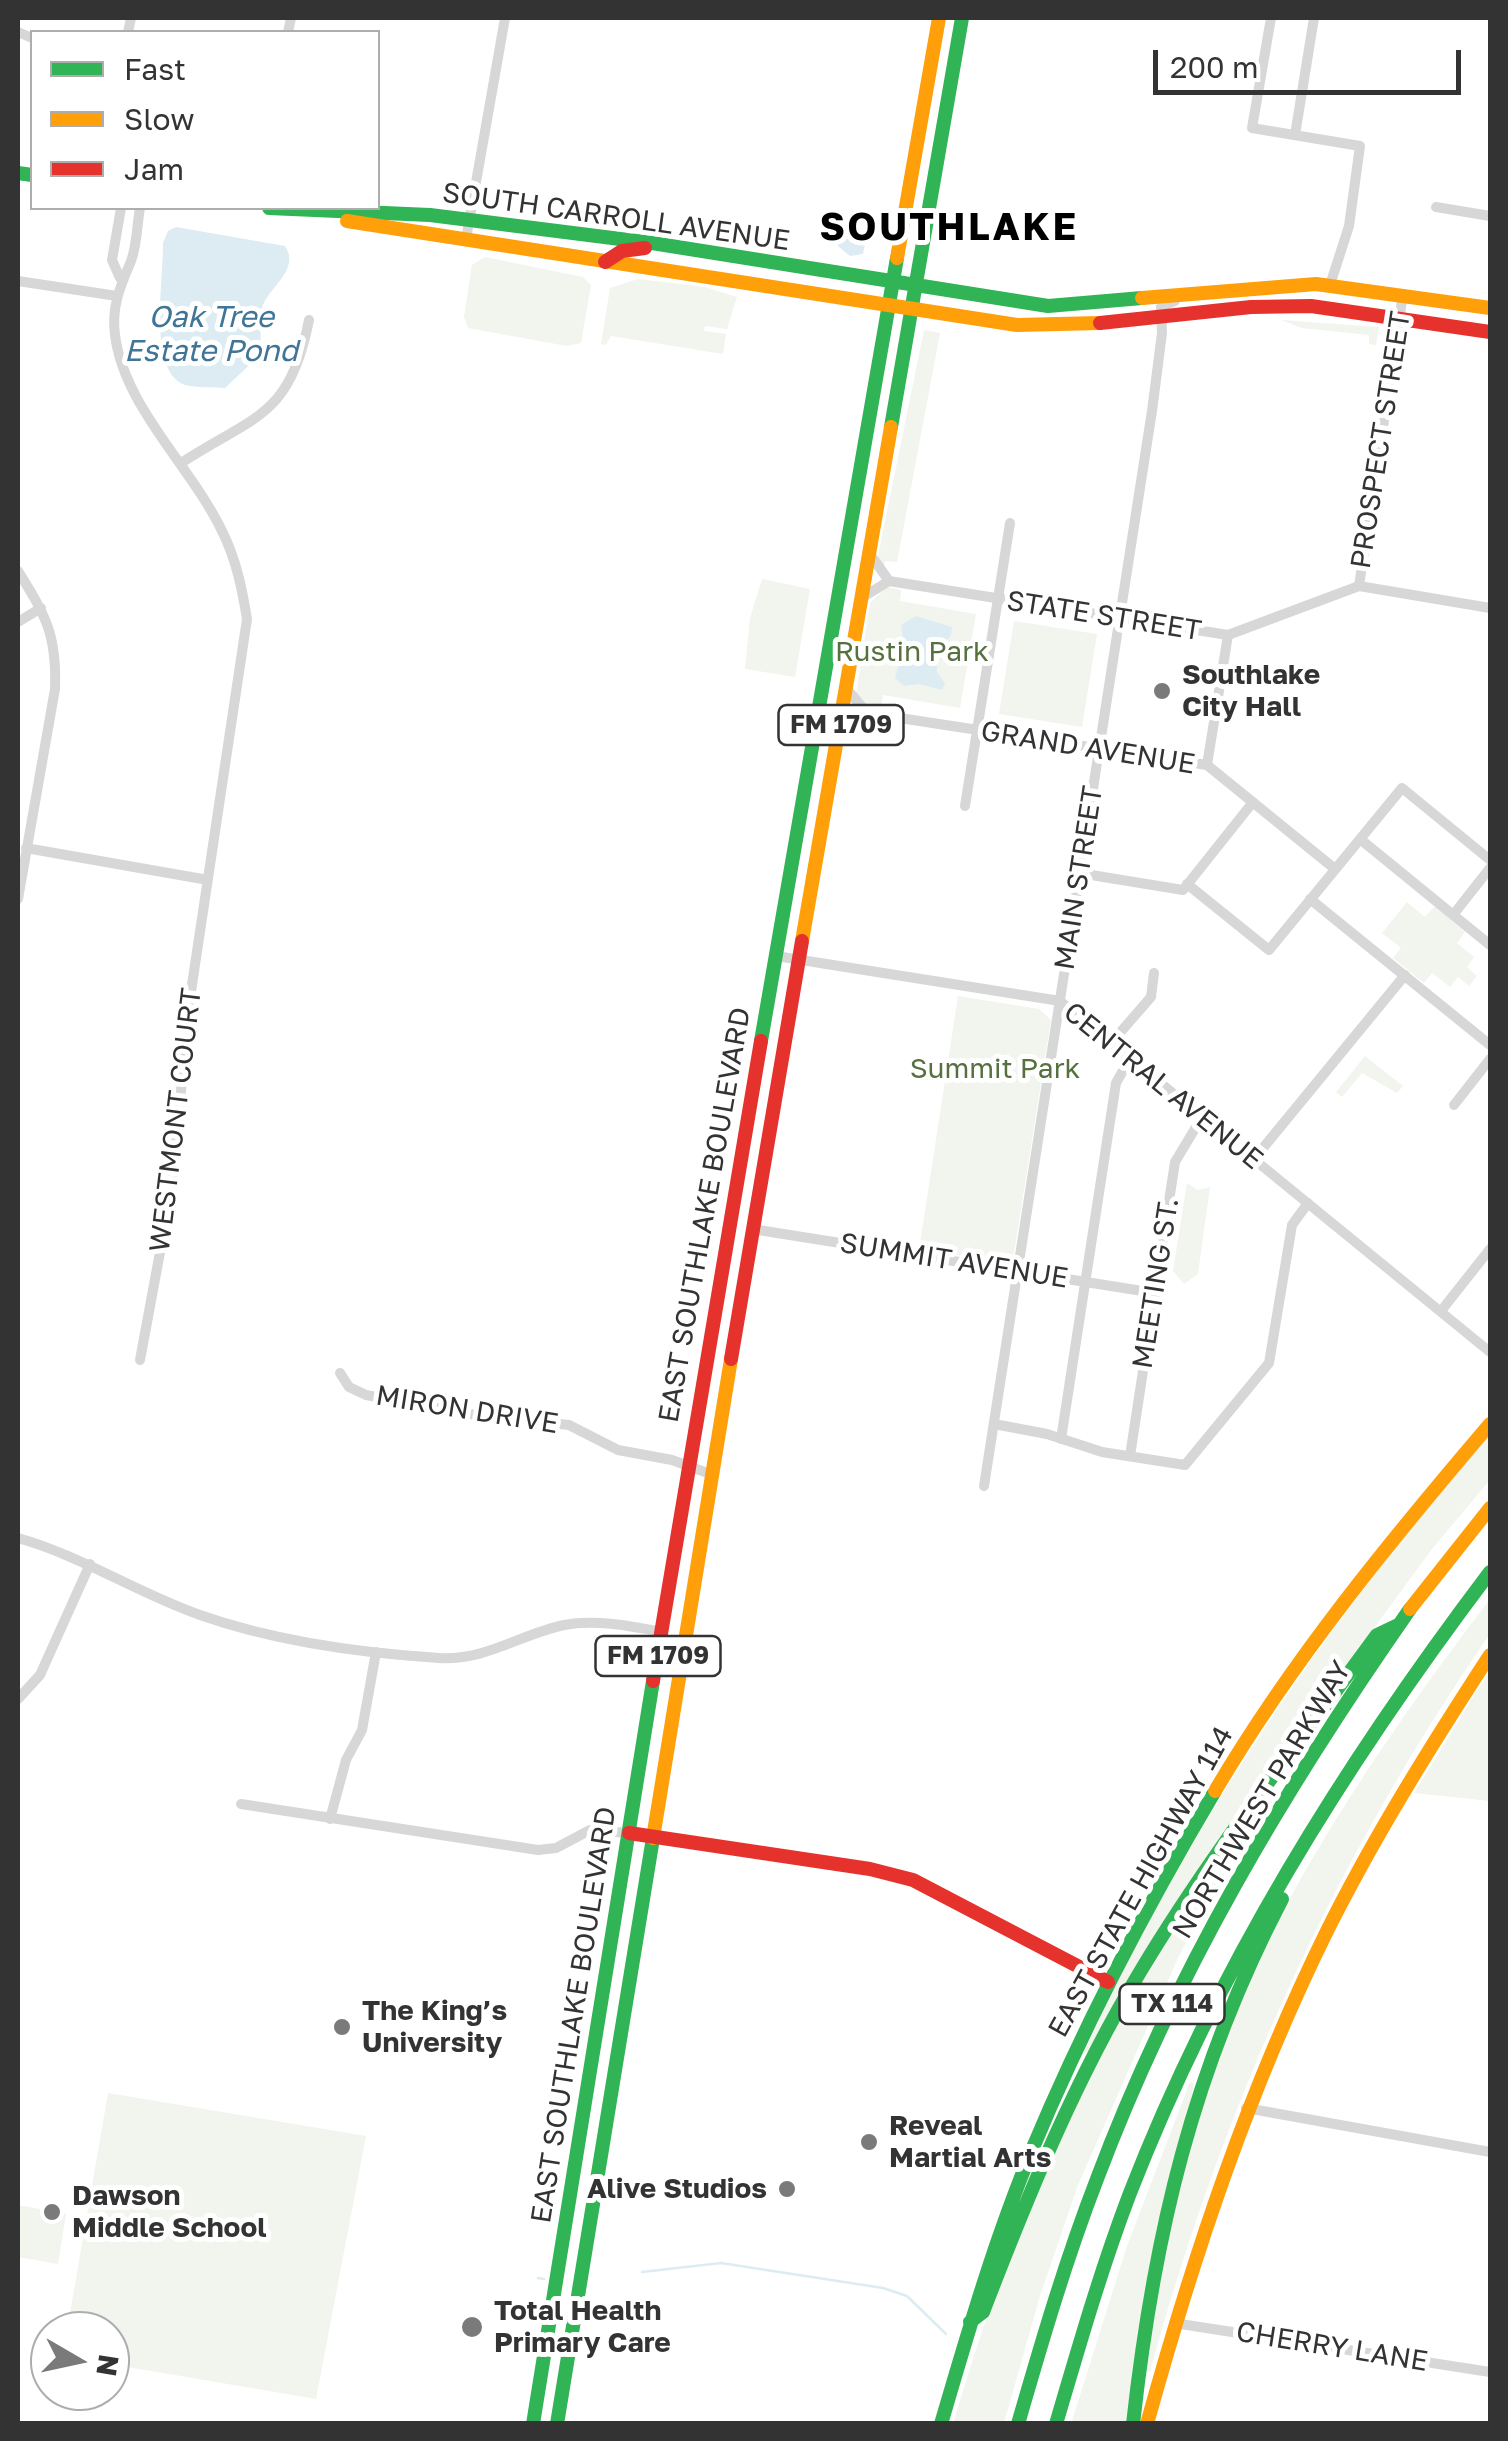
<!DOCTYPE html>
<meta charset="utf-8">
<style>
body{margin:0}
#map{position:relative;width:1508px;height:2441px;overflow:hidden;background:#fff;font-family:"Golos Text",sans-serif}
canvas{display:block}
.frame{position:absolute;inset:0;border:20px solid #333;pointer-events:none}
.legend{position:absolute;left:30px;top:30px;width:350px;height:180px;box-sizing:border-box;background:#fff;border:2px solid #adadad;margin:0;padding:12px 18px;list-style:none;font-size:30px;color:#333}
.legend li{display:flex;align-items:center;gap:20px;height:50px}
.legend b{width:50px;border:2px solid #adadad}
.north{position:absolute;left:30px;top:2311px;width:100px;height:100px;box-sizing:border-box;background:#fff;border:2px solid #adadad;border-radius:50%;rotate:99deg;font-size:28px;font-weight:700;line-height:40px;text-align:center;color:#333}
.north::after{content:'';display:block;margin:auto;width:35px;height:45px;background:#7a7a7a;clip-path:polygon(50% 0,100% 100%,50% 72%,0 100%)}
.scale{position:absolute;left:1153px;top:50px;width:308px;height:45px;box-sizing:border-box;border:5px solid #333;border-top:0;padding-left:12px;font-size:30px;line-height:35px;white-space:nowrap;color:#333;-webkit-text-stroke:8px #fff;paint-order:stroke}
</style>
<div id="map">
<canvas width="1508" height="2441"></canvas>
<div class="frame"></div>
<ul class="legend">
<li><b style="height:12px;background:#30b455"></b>Fast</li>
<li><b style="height:12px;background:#ff9f0a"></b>Slow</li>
<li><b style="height:12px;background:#e5322d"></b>Jam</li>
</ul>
<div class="north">N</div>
<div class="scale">200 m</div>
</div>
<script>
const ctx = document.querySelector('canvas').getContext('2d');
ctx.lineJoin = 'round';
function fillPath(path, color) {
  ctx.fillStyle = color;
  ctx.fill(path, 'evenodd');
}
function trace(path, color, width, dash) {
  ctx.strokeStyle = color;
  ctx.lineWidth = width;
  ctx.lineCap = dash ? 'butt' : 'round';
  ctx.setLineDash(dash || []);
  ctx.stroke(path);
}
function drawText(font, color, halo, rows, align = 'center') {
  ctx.font = font + ' "Golos Text",sans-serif';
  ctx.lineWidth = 10;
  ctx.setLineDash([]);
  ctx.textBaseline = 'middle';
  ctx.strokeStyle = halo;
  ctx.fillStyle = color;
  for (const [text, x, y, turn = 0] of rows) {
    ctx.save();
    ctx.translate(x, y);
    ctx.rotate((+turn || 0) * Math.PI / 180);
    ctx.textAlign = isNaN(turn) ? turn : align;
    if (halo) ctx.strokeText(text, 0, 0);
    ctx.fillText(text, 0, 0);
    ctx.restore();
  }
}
fillPath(new Path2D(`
 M485 257 583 277 591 285 581 343 567 346 468 328 464 317 472 265Z
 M638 279 705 287 737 297 727 329 705 326 704 331 726 334 723 354 611 336 606 345 601 344 610 288Z
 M1281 320 1379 327 1376 345 1369 344V335L1302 328Z
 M924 330 940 333 897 562 885 561 883 570 878 556Z
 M762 579 810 589 795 677 745 669 750 618Z
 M887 587 901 590 900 601 976 614 960 708 883 695 881 709 867 707 856 695 870 603Z
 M1014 621 1097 634 1082 727 999 714Z
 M1407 902 1425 917 1435 906 1465 932 1457 943 1474 957 1467 967 1477 976 1469 986 1458 977 1450 987 1432 973 1424 983 1393 958 1401 948 1382 933Z
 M958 996 1039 1009 1051 1020 1014 1253 1005 1262 919 1250Z
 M1365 1056 1403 1086 1397 1093 1362 1073 1342 1097 1336 1092Z
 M1187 1183 1198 1190 1210 1187 1198 1274 1184 1284 1173 1271Z
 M1490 1435V1480L1432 1549 1324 1696 1089 2053 1084 2052C1188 1826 1326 1621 1490 1435Z
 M1490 1599V1634C1333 1861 1223 2106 1150 2372L1145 2371C1154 2314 1160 2255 1172 2199 1223 1975 1353 1779 1490 1599Z
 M1490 1670V1801L1414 1793Z
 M1242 1836 1178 1958 1078 2185 1040 2296 1004 2423 953 2424C1007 2238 1087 2055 1197 1895 1209 1878 1224 1845 1242 1836Z
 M1190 2082 1194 2083 1131 2423 1071 2424 1127 2246Z
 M108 2093 366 2136 316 2399 110 2364V2331H67Z
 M18 2205 66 2214 58 2264 18 2257Z`), '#f1f5ed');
fillPath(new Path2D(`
 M839 222 857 232 865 244 863 254 850 256 838 246 831 230Z
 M176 227 285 246C301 270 268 287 262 308 258 323 263 340 259 356L225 388C213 387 197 388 185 385 147 372 164 277 163 243L168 231Z
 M916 616 952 627 951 635 936 653 937 672 945 684 942 690 919 684 904 686 895 678 904 646 901 625Z`), '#ddebf3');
trace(new Path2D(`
 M642 2272 721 2263 883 2288 907 2296 946 2334
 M538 2278 544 2279`), '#ddebf3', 2.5);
trace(new Path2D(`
 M1271 18 1252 128 1360 146 1349 226 1330 285
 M18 32 32 38
 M128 32 131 18
 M288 32 291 18
 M1295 135 1314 18
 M1436 207 1490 216
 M140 208C137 224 137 246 131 261 121 285 111 306 115 335 124 407 191 466 222 531 236 559 242 588 247 619L190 998 171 1193 140 1360
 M466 239 505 18
 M120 278 112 260 121 208
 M18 281 117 296
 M181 463C255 415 290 417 309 320
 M870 554 889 581
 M18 571C46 616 57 635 55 689L18 899
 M1359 586 1403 294
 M863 597 889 581 1228 635 1359 586 1490 608
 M18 622 41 608
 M847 689 867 713
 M841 726 867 713 1207 765 1335 869
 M1207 765 1228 635
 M965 806 1010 523
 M1360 839 1490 945
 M26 848 208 880
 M1079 873 1183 890 1253 802
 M1187 884 1269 950 1402 788 1490 860
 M1310 899 1490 1045
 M1453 915 1490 868
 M776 956 1060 1001 1490 1352
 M1111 1043 1151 997 1154 973
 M1454 1105 1490 1059
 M1254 1159 1405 975
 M752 1229 1155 1293
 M1441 1311 1490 1249
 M340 1373 349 1387 366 1395 469 1414 569 1425 618 1450 672 1460 713 1475
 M994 1424 1047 1434 1102 1452 1185 1465 1269 1363 1292 1225 1308 1203
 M1061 1439 1116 1083 1130 1058
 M1130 1456 1175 1162 1202 1117
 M984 1486 1152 411 1162 333 1161 307 1175 301
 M18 1538C82 1556 137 1593 200 1615 274 1641 361 1653 439 1658 485 1661 521 1634 564 1625 595 1619 630 1626 662 1632
 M18 1699 40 1675 90 1564
 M241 1804 538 1850 556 1848 590 1830 629 1833
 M330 1819 346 1760 362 1730 376 1652
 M1246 2108 1490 2152
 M1174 2323 1490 2372`), '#d7d7d7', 10);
trace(new Path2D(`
 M18 173 32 175
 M269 208 430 215 652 243 1048 306 1142 298
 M891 427 962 18
 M761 1041 897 258
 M970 2322 983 2312C1028 2195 1075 2080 1140 1972 1210 1855 1296 1746 1377 1635L1398 1625
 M533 2424 653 1681
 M557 2424 653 1838
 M941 2424C968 2332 995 2239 1032 2150 1084 2025 1146 1907 1215 1791
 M1018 2424C1042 2341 1066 2259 1097 2179 1174 1974 1285 1788 1410 1609
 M1056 2424C1079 2346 1101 2269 1130 2193 1218 1967 1344 1765 1490 1572
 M1133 2424C1154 2234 1193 2069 1282 1899`), '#30b455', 14);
trace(new Path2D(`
 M347 221 1017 325 1100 323
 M897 258 939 18
 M1142 298 1316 284 1490 308
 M802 941 891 427
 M1410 1609 1490 1508
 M1215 1791C1293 1659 1391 1540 1490 1424
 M653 1838 731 1359
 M1147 2424C1194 2254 1249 2089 1327 1931 1375 1835 1432 1744 1490 1655`), '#ff9f0a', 14);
trace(new Path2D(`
 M605 262 622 251 645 248
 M1100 323 1251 307 1311 306 1490 332
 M731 1359 802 941
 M653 1681 761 1041
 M629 1833 870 1869 913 1880 1108 1982`), '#e5322d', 14);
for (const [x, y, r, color] of [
 [1162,691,10,"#7a7a7a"],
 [342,2027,10,"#7a7a7a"],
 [869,2142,10,"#7a7a7a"],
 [787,2189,10,"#7a7a7a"],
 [52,2212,10,"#7a7a7a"],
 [472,2327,12,"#7a7a7a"]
]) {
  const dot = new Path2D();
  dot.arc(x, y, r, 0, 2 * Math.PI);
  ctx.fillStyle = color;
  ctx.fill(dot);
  trace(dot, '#fff', 4);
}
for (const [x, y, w] of [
 [841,725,125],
 [658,1656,125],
 [1172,2004,105]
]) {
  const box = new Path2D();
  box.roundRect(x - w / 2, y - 20, w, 40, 8);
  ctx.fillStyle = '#fff';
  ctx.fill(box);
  trace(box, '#333', 2.5);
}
drawText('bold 25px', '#333', null, [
 ["FM 1709",841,725],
 ["FM 1709",658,1656],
 ["TX 114",1172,2004]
]);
drawText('28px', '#333', '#fff', [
 ["SOUTH CARROLL AVENUE",616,217,8],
 ["PROSPECT STREET",1381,440,-81],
 ["STATE STREET",1104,616,9],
 ["GRAND AVENUE",1088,748,9],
 ["MAIN STREET",1079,878,-81],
 ["CENTRAL AVENUE",1163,1086,39],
 ["WESTMONT COURT",176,1120,-83],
 ["EAST SOUTHLAKE BOULEVARD",705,1215,-80],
 ["SUMMIT AVENUE",954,1261,9],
 ["MEETING ST.",1156,1283,-81],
 ["MIRON DRIVE",467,1410,9],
 ["NORTHWEST PARKWAY",1262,1800,-59],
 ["EAST STATE HIGHWAY 114",1141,1882,-61],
 ["EAST SOUTHLAKE BOULEVARD",574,2015,-81],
 ["CHERRY LANE",1332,2347,9]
]);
drawText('28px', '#56703f', '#fff', [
 ["Rustin Park",912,652],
 ["Summit Park",995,1069]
]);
drawText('bold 28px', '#333', '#fff', [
 ["Southlake",1182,675],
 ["City Hall",1182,707],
 ["The King’s",362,2011],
 ["University",362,2043],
 ["Reveal",889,2126],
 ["Martial Arts",889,2158],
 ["Alive Studios",767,2189,"right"],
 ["Dawson",72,2196],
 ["Middle School",72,2228],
 ["Total Health",494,2311],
 ["Primary Care",494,2343]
], 'left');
drawText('italic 30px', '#3f7597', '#fff', [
 ["Oak Tree",211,317],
 ["Estate Pond",211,351]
]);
ctx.letterSpacing = '2.5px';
drawText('bold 38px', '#000', '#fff', [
 ["SOUTHLAKE",949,228]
]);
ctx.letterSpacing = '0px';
</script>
